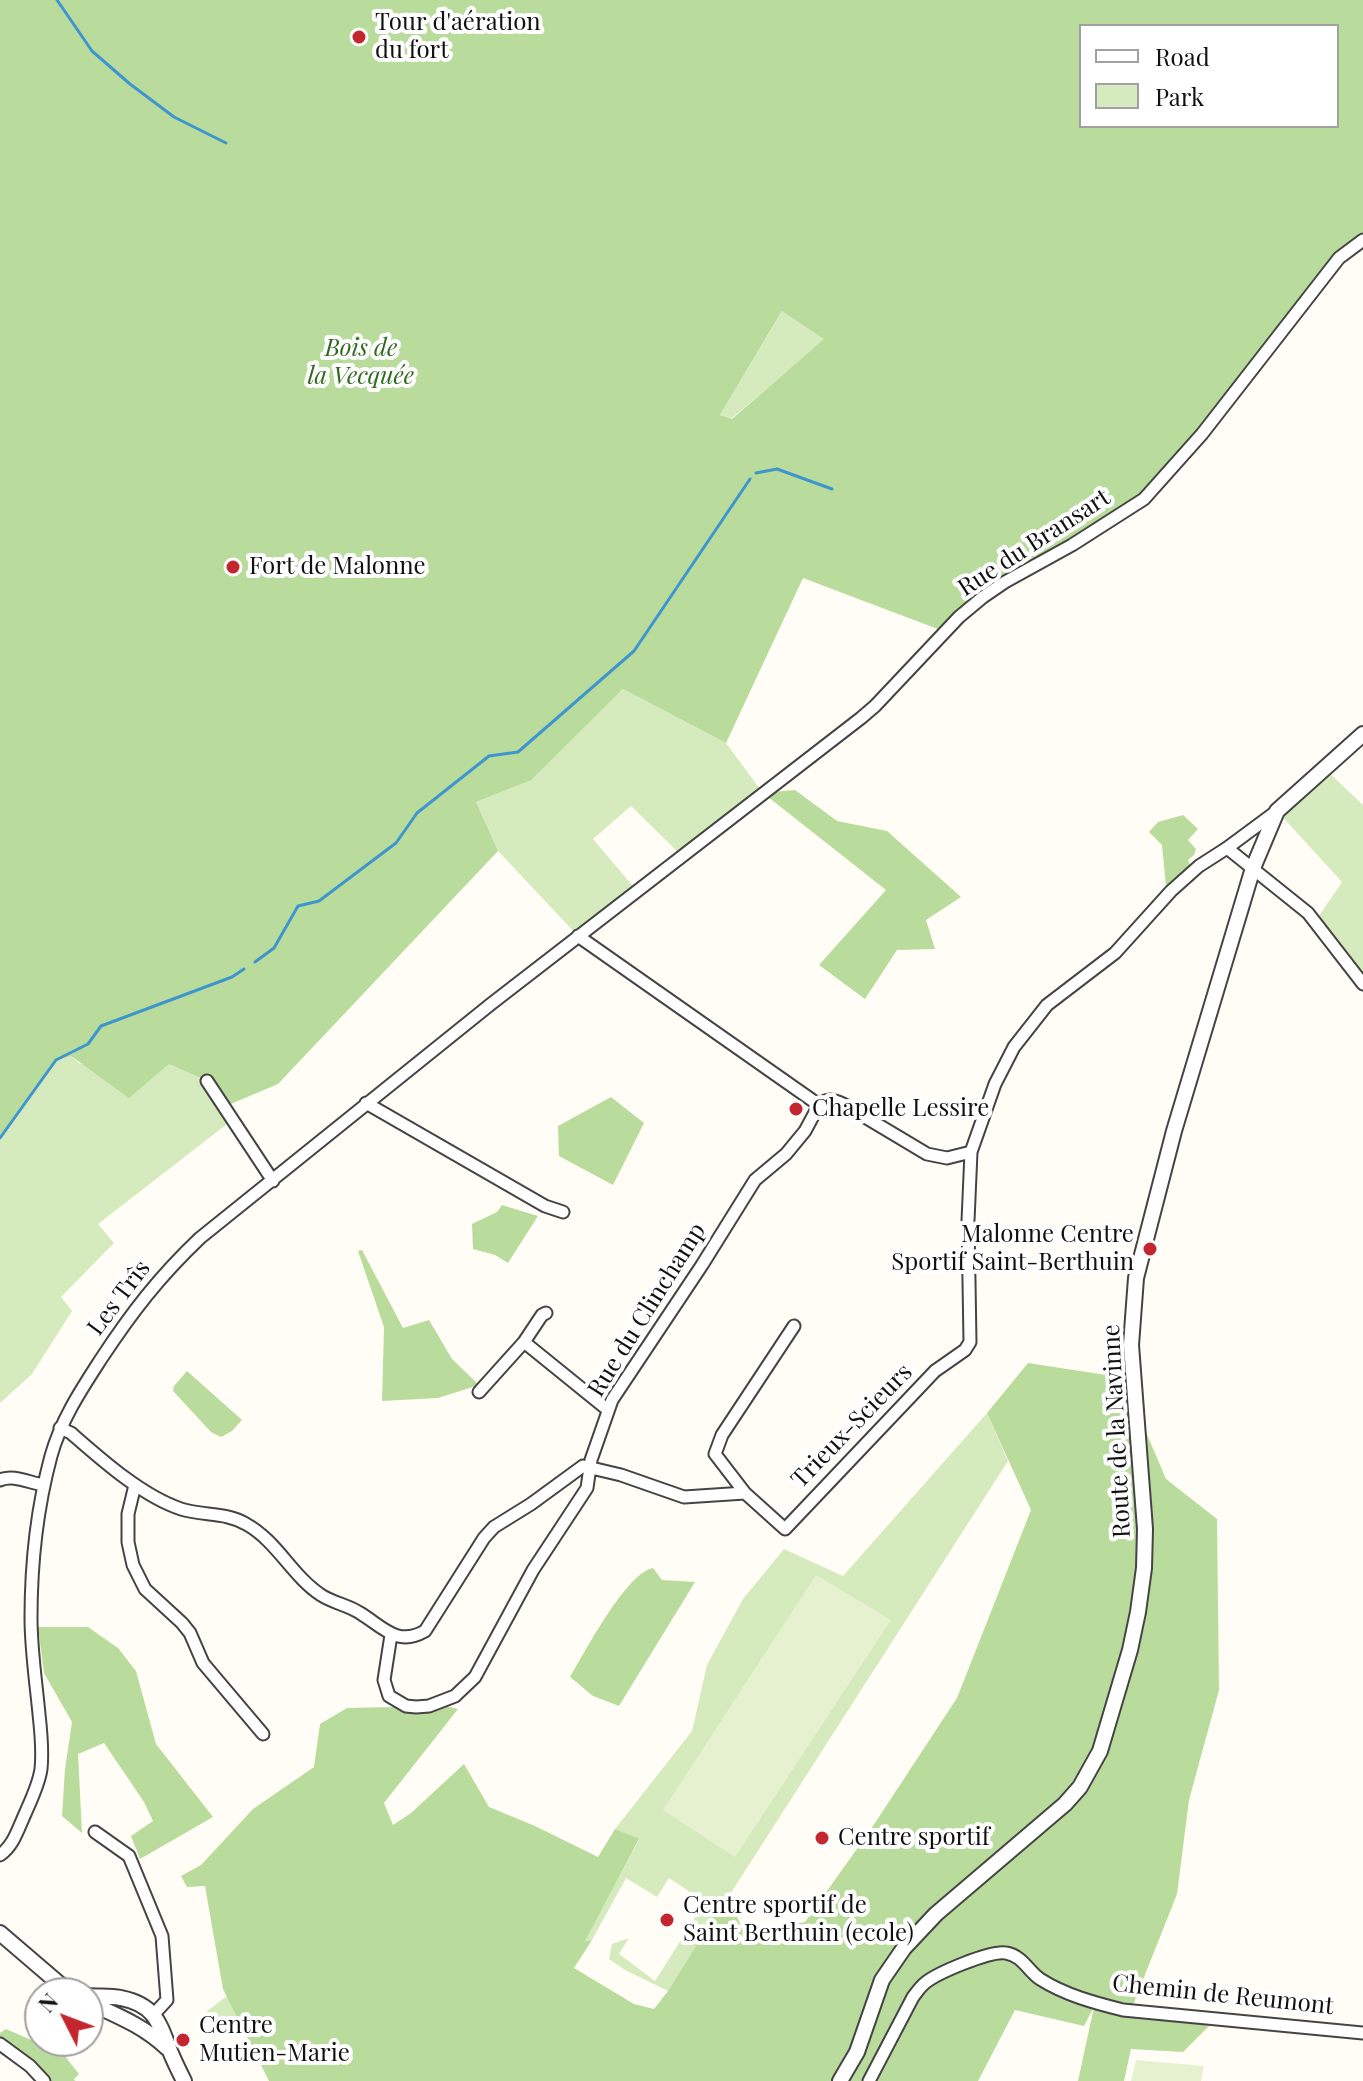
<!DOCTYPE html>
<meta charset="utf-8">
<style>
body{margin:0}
#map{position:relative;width:1363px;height:2081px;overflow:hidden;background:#fffdf5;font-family:"Playfair Display",serif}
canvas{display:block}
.legend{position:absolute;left:1079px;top:24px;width:260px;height:104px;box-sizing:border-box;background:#fff;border:2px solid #a0a0a0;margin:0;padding:10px 14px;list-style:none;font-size:24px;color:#111}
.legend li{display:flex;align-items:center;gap:16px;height:40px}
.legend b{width:40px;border:2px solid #a0a0a0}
.north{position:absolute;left:24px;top:1977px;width:80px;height:80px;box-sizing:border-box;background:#fff;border:2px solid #a0a0a0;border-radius:50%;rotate:312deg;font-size:22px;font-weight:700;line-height:32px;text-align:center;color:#111}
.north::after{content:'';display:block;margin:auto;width:28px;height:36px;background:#c4262e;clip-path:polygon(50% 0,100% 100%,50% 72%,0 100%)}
</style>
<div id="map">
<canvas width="1363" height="2081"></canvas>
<ul class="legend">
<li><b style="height:10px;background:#fff"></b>Road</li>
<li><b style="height:22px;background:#d5ebbd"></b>Park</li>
</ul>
<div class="north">N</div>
</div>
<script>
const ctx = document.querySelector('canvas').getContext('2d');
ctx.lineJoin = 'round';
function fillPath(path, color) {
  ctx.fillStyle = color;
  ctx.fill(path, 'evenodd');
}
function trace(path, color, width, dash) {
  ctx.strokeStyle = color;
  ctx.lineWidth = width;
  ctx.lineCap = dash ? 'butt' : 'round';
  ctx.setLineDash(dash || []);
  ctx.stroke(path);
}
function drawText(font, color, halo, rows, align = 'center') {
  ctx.font = font + ' "Playfair Display",serif';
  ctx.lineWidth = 8;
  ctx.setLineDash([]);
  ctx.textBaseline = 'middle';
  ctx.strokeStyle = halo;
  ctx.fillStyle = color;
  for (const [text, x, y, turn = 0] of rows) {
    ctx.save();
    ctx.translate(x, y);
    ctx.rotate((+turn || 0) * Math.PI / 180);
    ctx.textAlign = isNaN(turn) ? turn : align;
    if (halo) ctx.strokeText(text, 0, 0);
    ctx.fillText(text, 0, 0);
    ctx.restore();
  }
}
fillPath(new Path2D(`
 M783 310 825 339 731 419 720 415Z
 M623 689 726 743 763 793 682 856 631 806 593 839 637 891 578 936 498 851 476 802 531 779Z
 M1324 768 1363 805V987L1315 922 1342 882 1277 811Z
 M71 1056 80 1064H169L207 1081 231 1121 98 1224 114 1243 61 1297 72 1311 32 1374 0 1403V1138L56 1060Z
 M987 1413 1008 1461 668 1991 625 1970 609 1959 612 1944 629 1938 619 1954 655 1981 705 1902 669 1878 657 1897 626 1878 592 1940 584 1941 639 1840 615 1829 692 1731 707 1665 743 1599 784 1549 843 1576Z
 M244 1983 263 2008 222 2037 206 2012Z`), '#d5ebbd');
fillPath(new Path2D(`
 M0 0H1363V240L1339 259 1144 499 1005 582 943 631 803 578 726 743 623 689 531 780 476 802 498 851 278 1084 226 1106 207 1081 169 1064 129 1098 71 1056 56 1060 0 1138ZM1081 26H1337V126H1081ZM782 311 824 339 732 419 720 415Z
 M795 790 837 821 887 831 961 897 926 920 935 949 897 950 865 999 819 965 886 890 763 793Z
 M1183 815 1198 829 1188 840 1196 849 1194 855 1188 860 1190 865 1166 886 1162 845 1149 832 1158 822Z
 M611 1097 644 1123 613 1185 559 1156 558 1126Z
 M502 1205 538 1216 508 1263 495 1255 473 1249 472 1224 497 1212Z
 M362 1250 403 1328 429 1320 452 1359 479 1385 438 1398 382 1401 384 1327 358 1251Z
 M1028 1363 1132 1379 1140 1418 1166 1479 1217 1519 1219 1690 1189 1800 1177 1894 1133 2005 1096 2000 1123 2010 1209 2026 1183 2052 1131 2049 1124 2081H1078L1094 2007 1084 2026 1015 2010 978 2081H269L223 1989 205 1886 187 1887 181 1876 201 1865 253 1809 314 1767 320 1724 347 1708 445 1706 458 1709 384 1803 393 1825 411 1813 464 1764 489 1807 535 1826 598 1857 615 1829 639 1839 585 1941 592 1940 574 1968 634 2004 654 2009 668 1991 728 1895 747 1940 772 1928 805 1922 871 1829 957 1698 1031 1510 987 1413Z
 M187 1371 242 1420 232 1431 221 1437 211 1432 173 1391 174 1386Z
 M653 1568 662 1580 695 1582 619 1706 593 1696 570 1677C585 1652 626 1573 653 1568Z
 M38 1627H88L118 1648 136 1671 156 1744 213 1817 140 1859 131 1836 153 1821 144 1802 104 1743 78 1754 82 1833 62 1816 65 1769 72 1722 44 1673Z
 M6 2029 45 2046 53 2041 79 2074 74 2079 75 2081H48L34 2063 0 2037V2033Z`), '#b9dc9c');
fillPath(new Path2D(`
 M816 1575 891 1620 735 1857 663 1810Z
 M1136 2060 1204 2066 1201 2081H1131Z`), '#e6f2cf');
trace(new Path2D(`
 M57 0 92 51 130 84 174 117 226 143
 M756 473 777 469 832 489
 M255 962 274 948 298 906 319 901 396 843 417 813 489 756 518 752 634 651 750 479
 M0 1138 56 1060 88 1044 101 1026 232 977 244 969`), '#3f96cf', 3);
const minor = new Path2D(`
 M1227 848 1277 811
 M578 936 819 1105C828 1097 834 1100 845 1105L927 1154 947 1158 971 1152
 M207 1081 273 1181
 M366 1103 545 1206 563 1212
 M524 1342 608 1410
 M479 1392 524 1342 542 1315 546 1313
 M60 1428 71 1433C102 1460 142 1496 181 1509 203 1516 226 1512 246 1524 277 1541 292 1576 321 1595 333 1603 348 1605 360 1613 383 1627 397 1647 425 1631L484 1538 494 1527 531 1504 583 1466 621 1475 684 1497 745 1493 785 1529 935 1371 965 1350 970 1342 968 1221 971 1152 995 1084 1014 1047 1047 1005 1115 953 1171 891 1199 866 1227 848 1308 913 1363 984
 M0 1480C14 1474 29 1483 44 1485
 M135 1485 128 1514V1542L133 1565 145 1589 182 1623 190 1633 203 1663 263 1734
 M745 1493 715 1454 722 1435 794 1326
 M391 1635 384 1680 389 1696 406 1706 416 1707 429 1706 455 1696 475 1677 533 1570 587 1488 591 1460 612 1400 702 1265 755 1180 786 1154 805 1131 819 1105
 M95 1832 129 1856 162 1936 167 2000 154 2014
 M0 1855C14 1845 18 1829 25 1814 31 1800 39 1784 41 1769 43 1751 41 1732 39 1714 36 1682 31 1650 31 1618 31 1564 37 1508 51 1456 61 1420 81 1390 101 1359 132 1312 159 1277 200 1238L491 1004 861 718 875 706 959 617 983 597 1005 582 1072 545 1144 499 1202 434 1339 258 1363 240
 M0 2044 30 2066 44 2081
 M869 2081 913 1997C917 1992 920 1987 925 1983 937 1973 991 1950 1006 1953 1023 1956 1028 1971 1040 1979 1065 1995 1095 2003 1123 2010L1363 2033`);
const tertiary = new Path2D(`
 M0 1933 70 1993
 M88 1996C99 1997 110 1996 121 1998 155 2005 159 2022 170 2051 174 2061 179 2071 184 2081
 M88 2002C116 2015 144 2026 167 2048
 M840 2081 857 2052 882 1980 904 1948 936 1914 1065 1804 1080 1787 1100 1751 1130 1650 1138 1612 1144 1568 1145 1529 1131 1345 1136 1278 1174 1131 1253 868 1277 811 1363 734`);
trace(minor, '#444', 15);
trace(tertiary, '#444', 18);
trace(minor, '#fff', 11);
trace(tertiary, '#fff', 14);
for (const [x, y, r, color] of [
 [359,37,8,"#c4262e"],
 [233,567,8,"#c4262e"],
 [796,1109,8,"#c4262e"],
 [1150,1249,8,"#c4262e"],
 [822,1838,8,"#c4262e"],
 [667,1920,8,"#c4262e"],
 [183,2040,8,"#c4262e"]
]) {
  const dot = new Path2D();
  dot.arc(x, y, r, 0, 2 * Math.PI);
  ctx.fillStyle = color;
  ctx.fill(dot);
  trace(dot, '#fff', 3);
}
drawText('24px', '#111', '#fff', [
 ["Tour d'aération",375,23],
 ["du fort",375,51],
 ["Fort de Malonne",249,567],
 ["Chapelle Lessire",812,1109],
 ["Malonne Centre",1134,1235,"right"],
 ["Sportif Saint-Berthuin",1134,1263,"right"],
 ["Centre sportif",838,1838],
 ["Centre sportif de",683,1906],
 ["Saint Berthuin (ecole)",683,1934],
 ["Centre",199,2026],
 ["Mutien-Marie",199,2054]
], 'left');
drawText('italic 24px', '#2f6b1f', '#fff', [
 ["Bois de",361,349],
 ["la Vecquée",361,377]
]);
drawText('24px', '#111', '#fff', [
 ["Rue du Bransart",1034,543,-33],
 ["Les Trîs",119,1298,-53],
 ["Rue du Clinchamp",647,1310,-58],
 ["Trieux-Scieurs",852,1426,-46],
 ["Route de la Navinne",1117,1431,-93],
 ["Chemin de Reumont",1223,1995,6]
]);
</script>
